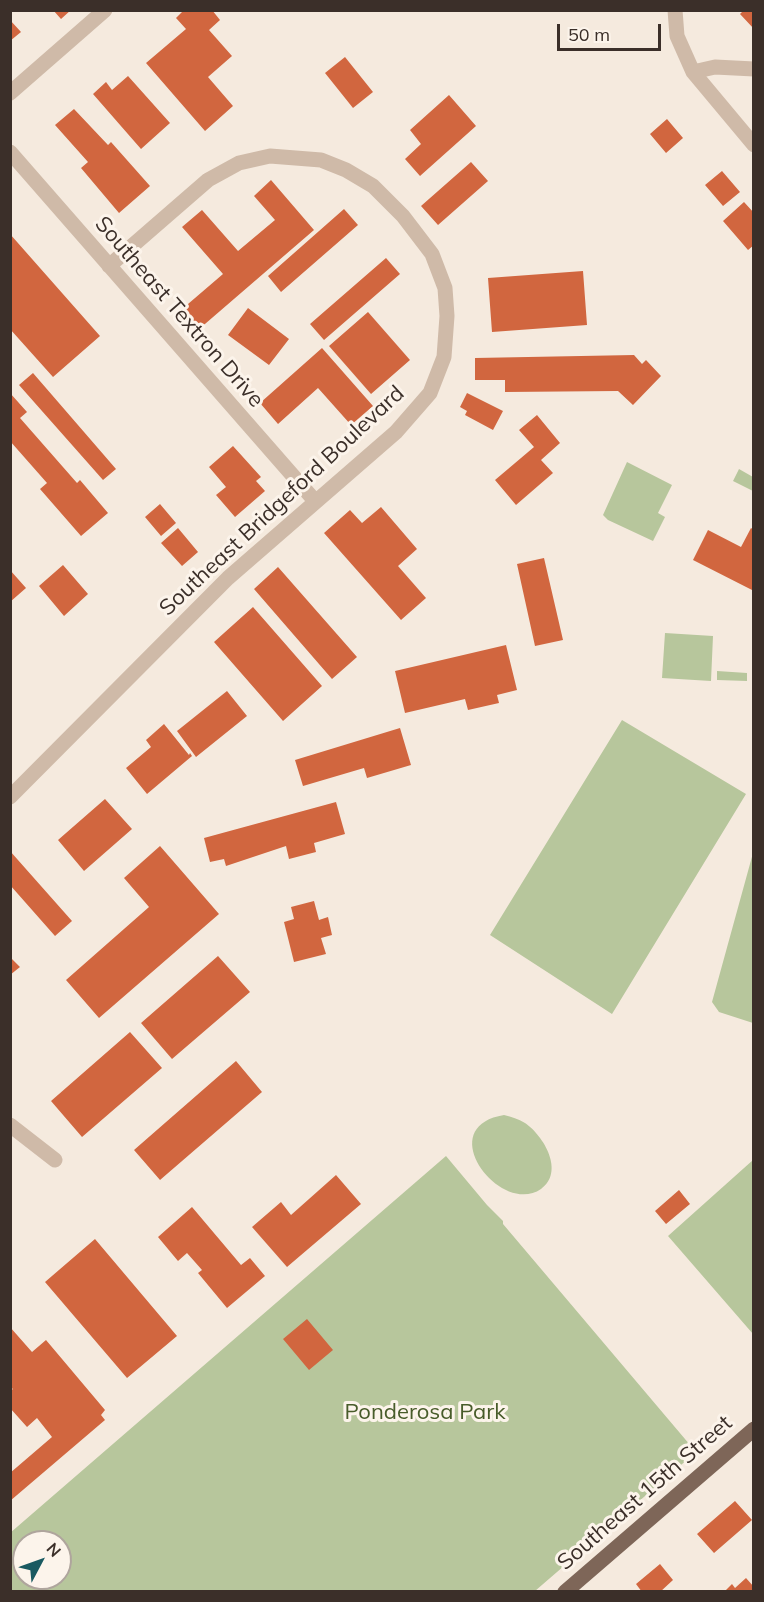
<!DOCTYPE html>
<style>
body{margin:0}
#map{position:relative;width:764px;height:1602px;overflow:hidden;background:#f5eade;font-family:Mulish,sans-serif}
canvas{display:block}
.frame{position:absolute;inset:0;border:12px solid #3b2f29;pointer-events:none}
.north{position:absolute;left:12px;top:1530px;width:60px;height:60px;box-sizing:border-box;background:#fcf4eb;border:2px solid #afa59d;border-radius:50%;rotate:49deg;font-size:16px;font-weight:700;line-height:24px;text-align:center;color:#3b2f29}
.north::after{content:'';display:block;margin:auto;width:21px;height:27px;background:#1a5a61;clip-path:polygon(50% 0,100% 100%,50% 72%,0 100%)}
.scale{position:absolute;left:557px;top:24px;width:104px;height:27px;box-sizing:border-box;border:3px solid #3b2f29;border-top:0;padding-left:8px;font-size:18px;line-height:21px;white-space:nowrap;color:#3b2f29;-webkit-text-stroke:4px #fcf4eb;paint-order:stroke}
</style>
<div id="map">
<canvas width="764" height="1602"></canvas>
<div class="frame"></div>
<div class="north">N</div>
<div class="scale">50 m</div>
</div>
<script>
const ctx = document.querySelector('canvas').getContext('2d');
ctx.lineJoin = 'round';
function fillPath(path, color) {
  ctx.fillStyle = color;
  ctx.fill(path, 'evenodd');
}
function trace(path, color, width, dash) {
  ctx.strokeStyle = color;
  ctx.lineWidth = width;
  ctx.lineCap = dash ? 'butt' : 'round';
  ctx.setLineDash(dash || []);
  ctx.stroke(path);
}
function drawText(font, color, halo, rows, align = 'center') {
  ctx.font = font + ' Mulish,sans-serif';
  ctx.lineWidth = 6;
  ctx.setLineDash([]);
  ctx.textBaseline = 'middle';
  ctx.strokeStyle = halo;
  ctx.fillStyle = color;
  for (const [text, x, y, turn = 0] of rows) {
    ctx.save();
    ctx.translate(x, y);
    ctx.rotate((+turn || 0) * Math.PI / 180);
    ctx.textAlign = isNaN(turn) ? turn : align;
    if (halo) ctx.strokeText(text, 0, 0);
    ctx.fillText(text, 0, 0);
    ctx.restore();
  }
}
fillPath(new Path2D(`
 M627 462 672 485 658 513 665 517 653 541 608 520 603 515Z
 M739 469 753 477V491L733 481Z
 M665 633 713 636 711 681 662 678Z
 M717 671 747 673V681L717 680Z
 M622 720 746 794 612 1014 490 935Z
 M753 853V852V1023L719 1012 712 1002Z
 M504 1115C512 1117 518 1119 525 1123 544 1136 565 1172 541 1189 501 1217 431 1127 504 1115Z
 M446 1156 487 1205 503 1221V1224L696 1452 535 1591H11L10 1533ZM24 1542H60V1578H24Z
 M753 1160V1334L668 1236Z`), '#b7c69c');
fillPath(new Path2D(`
 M53 10H71L61 19Z
 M184 10H212L220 20 209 30 232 56 208 77 233 106 205 131 146 63 186 29 176 18Z
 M744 10H754V29L740 14Z
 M10 20 21 32 10 41Z
 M345 57 373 92 353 108 325 73Z
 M128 76 170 123 141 149 93 94 106 82 112 90Z
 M449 95 476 126 420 176 405 159 421 144 410 130Z
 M74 109 108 145 111 142 150 186 119 213 81 168 88 162 55 125Z
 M667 119 683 138 666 153 650 134Z
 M471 162 488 181 438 225 421 206Z
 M722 171 740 192 723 206 705 185Z
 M271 180 314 230 198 330 181 310 223 274 182 227 202 210 238 251 275 220 254 196Z
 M744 202 754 213V245L748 250 723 221Z
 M344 209 358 225 281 292 268 276Z
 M10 234 100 336 53 377 10 329Z
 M386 258 400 274 324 340 310 324Z
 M583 271 587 325 492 332 488 278Z
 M248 308 289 339 269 365 228 335Z
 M368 312 410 360 371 394 329 346Z
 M322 348 373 406 351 425 318 388 278 424 260 403Z
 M634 355 642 364 646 360 661 376 633 405 618 391 505 392V380H475V358Z
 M33 373 116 469 103 480 19 385Z
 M10 393 27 412 20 418 77 483 80 480 108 513 81 536 40 489 47 483 10 441Z
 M467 393 503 411 493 430 465 415 467 411 460 407Z
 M537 415 560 443 541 460 553 473 516 505 495 480 534 447 519 430Z
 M233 446 261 477 256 481 265 491 235 517 216 495 226 487 209 467Z
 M160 504 176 523 161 536 145 517Z
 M381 507 417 549 398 566 426 598 401 620 324 533 350 510 362 523Z
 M178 528 198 552 182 566 161 543Z
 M751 528 754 530V591L693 560 708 530 741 547Z
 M544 558 563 640 535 646 517 564Z
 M63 565 88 594 64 616 39 586Z
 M278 567 357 657 332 679 254 589Z
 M10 570 26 588 10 602Z
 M253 607 322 686 283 721 214 642Z
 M506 645 517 690 497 695 499 703 468 710 465 699 405 713 395 671Z
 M227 691 247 716 196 757 177 731Z
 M164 724 189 755 190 753 192 756 147 794 126 768 151 747 146 740Z
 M400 728 411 765 367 778 364 768 303 786 295 760Z
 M105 799 132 829 84 871 58 840Z
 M336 802 345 834 314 843 316 852 289 859 286 846 226 866 224 859 210 862 204 838Z
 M160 846 219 914 99 1018 66 980 149 907 124 878Z
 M10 851 72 921 55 936 10 885Z
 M314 901 319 920 328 917 332 935 321 938 326 954 294 962 284 922 294 919 291 907Z
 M218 956 250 992 172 1059 141 1023Z
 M10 957 20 967 10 975Z
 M130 1032 162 1068 82 1137 51 1101Z
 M236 1061 262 1092 160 1180 134 1150Z
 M336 1175 361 1204 287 1267 252 1227 281 1202 291 1215Z
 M679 1190 690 1204 666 1224 655 1211Z
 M192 1207 241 1265 250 1258 265 1276 227 1308 198 1273 202 1270 187 1253 178 1261 158 1237Z
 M95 1239 177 1336 127 1378 45 1282Z
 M307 1319 333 1350 309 1370 283 1339Z
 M10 1327 32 1352 46 1340 105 1410 101 1415 105 1420 10 1501V1473L52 1437 37 1418 27 1427 10 1408V1391L13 1389 10 1387Z
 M735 1501 752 1520 714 1553 697 1534Z
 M660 1564 673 1580 660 1592H642L636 1584Z
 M746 1578 754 1587V1592H724L732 1584 735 1588Z`), '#d1663f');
trace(new Path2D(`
 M675 10 677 36 693 72 754 145
 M693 72 715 67 754 69
 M10 93 105 10
 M10 152 315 501
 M10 797 228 578 396 432 430 393 444 357 447 316 445 288 432 254 403 216 373 186 346 170 321 160 270 156 239 163 208 180 109 266
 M10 1125 55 1160`), '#cfbaa8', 15);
trace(new Path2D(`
 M565 1592 754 1429`), '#7e6658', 15);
drawText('22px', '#3b2f29', '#fcf4eb', [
 ["Southeast Textron Drive",179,312,49],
 ["Southeast Bridgeford Boulevard",282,501,-43],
 ["Southeast 15th Street",645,1493,-41]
]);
drawText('22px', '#485c2a', '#fcf4eb', [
 ["Ponderosa Park",425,1412]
]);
</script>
